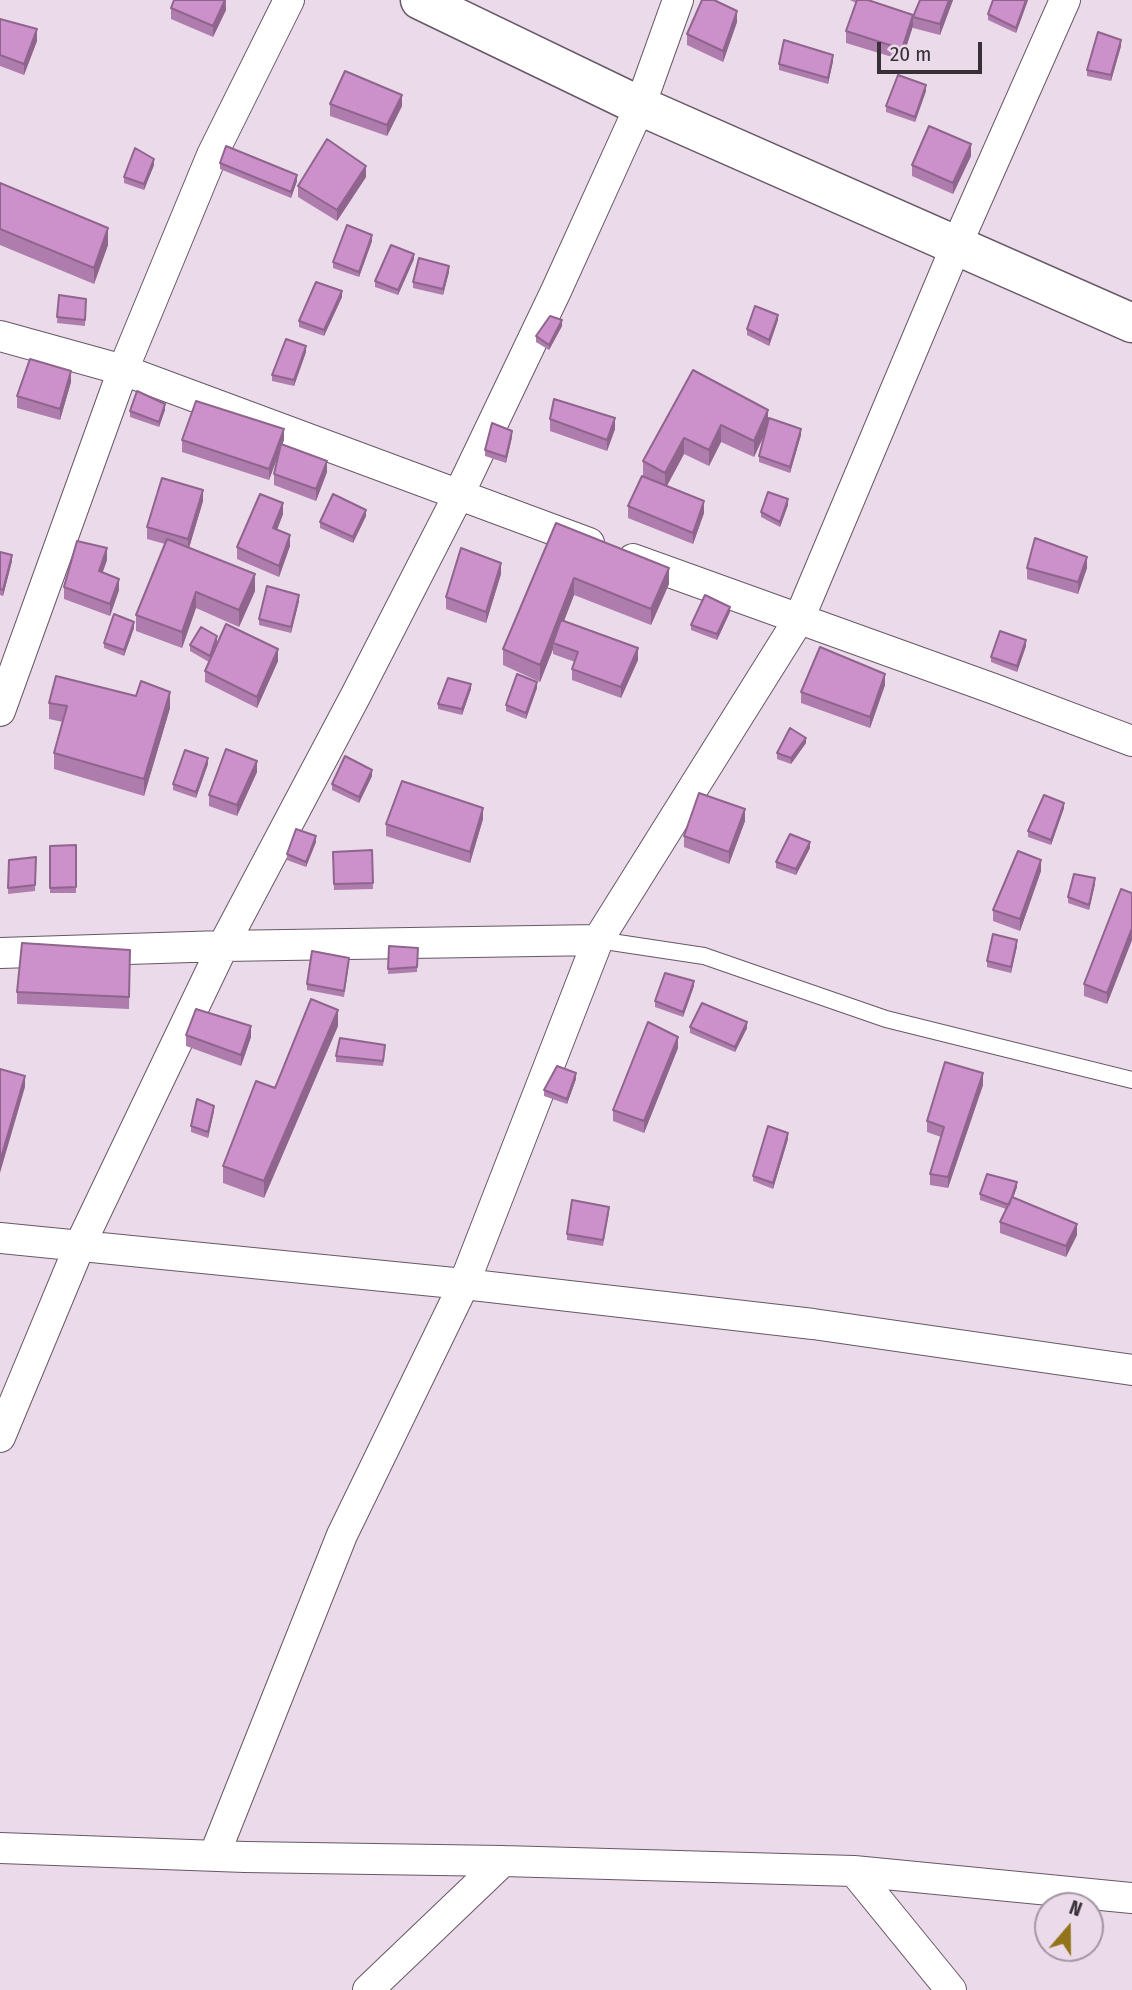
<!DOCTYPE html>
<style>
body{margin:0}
#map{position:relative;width:1132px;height:1990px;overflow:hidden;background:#ebdaea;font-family:"Fira Sans Condensed",sans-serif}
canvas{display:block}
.north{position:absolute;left:1034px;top:1892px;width:70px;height:70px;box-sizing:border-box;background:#ebdaea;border:2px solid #a396a2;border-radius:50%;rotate:20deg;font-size:19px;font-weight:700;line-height:28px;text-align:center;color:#373137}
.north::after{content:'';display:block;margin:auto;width:24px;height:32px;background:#91741a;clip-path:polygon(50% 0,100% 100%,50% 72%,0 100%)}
.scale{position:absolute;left:877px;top:42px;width:105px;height:32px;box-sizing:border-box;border:4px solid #373137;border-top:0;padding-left:9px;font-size:21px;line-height:24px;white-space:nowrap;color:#373137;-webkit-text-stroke:5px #ebdaea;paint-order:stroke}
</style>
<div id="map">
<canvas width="1132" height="1990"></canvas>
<div class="north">N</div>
<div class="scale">20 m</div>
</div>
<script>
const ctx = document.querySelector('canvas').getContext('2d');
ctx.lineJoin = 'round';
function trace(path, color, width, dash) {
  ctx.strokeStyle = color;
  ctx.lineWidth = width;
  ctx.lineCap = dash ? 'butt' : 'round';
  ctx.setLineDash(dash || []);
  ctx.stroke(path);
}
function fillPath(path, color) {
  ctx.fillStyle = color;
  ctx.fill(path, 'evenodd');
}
const lane = new Path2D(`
 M598 940 704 956 886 1019 1132 1080`);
const street = new Path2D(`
 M0 336 123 370 589 543
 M633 559 994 689 1132 741
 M0 711 123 370 212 155 289 0
 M0 953 223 946 598 940
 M0 1238 464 1284 813 1324 1132 1370
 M0 1437 80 1245 223 946 357 693 458 496 556 291 640 106 678 0
 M0 1848 245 1857 503 1861 854 1871 1132 1898
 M214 1856 342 1535 464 1284 598 940 799 619 957 244 1065 0
 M854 1871 951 1990
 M368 1990 503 1861`);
const highway = new Path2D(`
 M420 0 640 106 1132 323`);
trace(lane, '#675866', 18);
trace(street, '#675866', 32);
trace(highway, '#675866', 41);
trace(lane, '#fff', 16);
trace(street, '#fff', 30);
trace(highway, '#fff', 38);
fillPath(new Path2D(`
 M226 0V10L213 37 171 19V8Z
 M850 0H868L913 26 902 60 846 43V31L856 3Z
 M920 0H953L940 35 913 28V17Z
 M1028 0 1016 33 988 20V14Z
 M0 19 37 41 24 75 0 66Z
 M737 22 723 62 687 45V34Z
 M1121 46 1111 81 1087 76V70Z
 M833 61 828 84 779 70V64Z
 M926 91 915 122 886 112V106Z
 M330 104 402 106 387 136 330 116Z
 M971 156 953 194 912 176V165Z
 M220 163 297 181 291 198 220 169Z
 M154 165 144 190 124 183V177Z
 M366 177 337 221 298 197V186Z
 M0 183 108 245 94 284 0 245Z
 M372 241 359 277 333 268V262Z
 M414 259 398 295 375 287V281Z
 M449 272 443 295 413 288V282Z
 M59 295 86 299 85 326 57 323Z
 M342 297 324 336 299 327V321Z
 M778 320 769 346 747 335V329Z
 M562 326 549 350 536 342V336Z
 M306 352 294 386 272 381V375Z
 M693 370 768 422 801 435 790 473 759 462V456L765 434 754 457 721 442 709 466 684 454 667 486 704 513 693 544 628 518V506L643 476V461Z
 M71 382 60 420 17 408V396Z
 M165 410 159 427 130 417V411Z
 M550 419 615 429 607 451 550 431Z
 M512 437 506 463 485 456V450Z
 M182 440H284L282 445 327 472 316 501 274 485V474L279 453 269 480 182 452Z
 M203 501 189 548 255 591 239 627 196 608 182 648 136 631V615L165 544 147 539V527Z
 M788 505 780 527 761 517V512Z
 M283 514 277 530 290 546 279 577 237 559V547Z
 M366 516 353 543 320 528V522Z
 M556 523 669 584 651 625 574 595 564 621 638 660 621 698 572 680V669L575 662 553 654V649L540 682 503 665V649Z
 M0 552 12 561 3 596 0 595Z
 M107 560 102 573 119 590 110 616 64 599V587Z
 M1027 568H1087L1078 594 1027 579Z
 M501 574 486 623 446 609V597Z
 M299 601 291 633 259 625V619Z
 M730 612 717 640 691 630V625Z
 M134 628 124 656 104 648V643Z
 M217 642 211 657 278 661 257 708 205 682V671L209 662 190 651V645Z
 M1026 646 1017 672 991 662V657Z
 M885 685 870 728 801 703V692Z
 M537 688 526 719 506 711V705Z
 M471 689 462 715 438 709V704Z
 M49 703 170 708 144 796 54 769V753L63 722 49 719Z
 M806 743 791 764 777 759V753Z
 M208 764 196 798 173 790V784Z
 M257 772 237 816 209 806V795Z
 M372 776 359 803 332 790V784Z
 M1064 808 1051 845 1028 837V831Z
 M483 819 470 863 386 836V824Z
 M745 821 729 864 684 847V836Z
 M316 842 306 867 287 860V854Z
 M76 845V893H50V846Z
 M810 848 796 875 776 868V862Z
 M372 850 373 889 334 890 333 852Z
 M36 857 35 891 8 894 9 860Z
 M1041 871 1020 931 993 921V910Z
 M1095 884 1089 910 1068 903V897Z
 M1132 893V940L1107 1004 1084 996V984Z
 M389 946 418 948 417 972 388 974Z
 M1017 946 1011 973 987 967V961Z
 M130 950 129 1009 17 1004V992Z
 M349 964 344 997 307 990V984Z
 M694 986 683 1017 655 1007V1001Z
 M338 1026 264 1198 223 1183V1166L275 1088Z
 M690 1027 747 1028 735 1052 690 1033Z
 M186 1035 251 1037 241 1066 186 1046Z
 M678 1048 644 1133 613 1121V1110Z
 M385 1051 383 1066 336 1062V1056Z
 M576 1079 567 1104 544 1096V1090Z
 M983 1085 948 1188 930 1185V1174L941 1137 927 1132V1121Z
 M214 1111 208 1138 191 1132V1126Z
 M788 1139 773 1189 753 1181V1176Z
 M1017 1187 1013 1197 1077 1235 1066 1257 1000 1233V1222L1006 1209 980 1200V1194Z
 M609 1213 603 1246 567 1240V1234Z`), '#af7cae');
fillPath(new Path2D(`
 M225 0 226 10 213 37V26Z
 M949 0H953L940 35V24Z
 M1026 0H1028L1016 33V28Z
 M737 11V22L723 62V51Z
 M913 15V26L902 60V49Z
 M37 29V41L24 75V64Z
 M1121 40V46L1111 81V75Z
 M833 55V61L828 84V78Z
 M926 85V91L915 122V117Z
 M402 95V106L387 136V125Z
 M971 144V156L953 194V183Z
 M154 159V165L144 190V184Z
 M366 166V177L337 221V210Z
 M297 175V181L291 198V192Z
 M108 228V245L94 284V268Z
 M372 235V241L359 277V272Z
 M414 254V259L398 295V290Z
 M449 266V272L443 295V289Z
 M342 291V297L324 336V330Z
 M778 315V320L769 346V340Z
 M562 320V326L549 350V345Z
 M306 346V352L294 386V380Z
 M71 371V382L60 420V409Z
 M165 404V410L159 427V422Z
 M768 410V426L754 457V441Z
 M615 418V429L607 451V440Z
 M721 425V442L709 466V450Z
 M284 429V440L269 480V469Z
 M801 429V435L790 473V467Z
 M512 431V437L506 463V457Z
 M684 438V454L665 489V473Z
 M327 461V472L316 501V489Z
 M203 490V501L188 551V539Z
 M788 499V505L780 527V522Z
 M704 501V513L693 544V533Z
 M283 503V514L273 540V528Z
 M366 510V516L353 543V537Z
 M290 535V546L279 577V566Z
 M107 548V560L99 583V571Z
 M12 555V561L3 596V590Z
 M1087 557V568L1078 594V582Z
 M501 563V574L486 623V612Z
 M669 568V584L651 625V609Z
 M255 574V591L239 627V610Z
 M574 578V595L555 644 553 643V649L540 682V665Z
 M119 579V590L110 616V604Z
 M196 592V608L182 648V632Z
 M299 595V601L291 633V627Z
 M730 607V612L717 640V634Z
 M134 622V628L124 656V650Z
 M217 636V642L210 662V656Z
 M1026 640V646L1017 672V666Z
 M638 648V660L621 698V687Z
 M278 649V661L257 708V697Z
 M885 674V685L870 728V717Z
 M537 682V688L526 719V713Z
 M471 684V689L462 715V709Z
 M170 692V708L144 796V779Z
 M806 738V743L791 764V758Z
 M208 758V764L196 798V792Z
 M257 761V772L237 816V805Z
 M372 770V776L359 803V797Z
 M1064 803V808L1051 845V840Z
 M483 808V819L470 863V852Z
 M745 809V821L729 864V852Z
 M316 836V842L306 867V862Z
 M810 842V848L796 875V869Z
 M1041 860V871L1020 931V919Z
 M1095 878V884L1089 910V905Z
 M1132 928V940L1107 1004V993Z
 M1017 940V946L1011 973V967Z
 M694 981V986L683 1017V1012Z
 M338 1010V1026L264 1198V1181Z
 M747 1022V1028L735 1052V1047Z
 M251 1026V1037L241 1066V1055Z
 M678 1037V1048L644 1133V1121Z
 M576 1073V1079L567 1104V1099Z
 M983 1073V1085L948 1188V1177Z
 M25 1076V1087L0 1173V1161Z
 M214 1106V1111L208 1138V1132Z
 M788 1133V1139L773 1189V1183Z
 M1017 1182V1187L1009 1210V1205Z
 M1077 1224V1235L1066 1257V1246Z`), '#8f658d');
const building = new Path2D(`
 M174 0H225L213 26 171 8Z
 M702 0H714L737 11 723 51 687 34Z
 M857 0H868L913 15 902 49 846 31Z
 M920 0H949L940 24 913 17Z
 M993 0H1026L1016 28 988 14Z
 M0 19 37 29 24 64 0 55Z
 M1098 32 1121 40 1111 75 1087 70Z
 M784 40 833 55 828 78 779 64Z
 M345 71 402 95 387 125 330 104Z
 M898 75 926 85 915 117 886 106Z
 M929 126 971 144 953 183 912 165Z
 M327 139 366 166 337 210 298 186Z
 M226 146 297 175 291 192 220 163Z
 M135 148 154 159 144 184 124 177Z
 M0 183 108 228 94 268 0 229Z
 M347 225 372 235 359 272 333 262Z
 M391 245 414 254 398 290 375 281Z
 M419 258 449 266 443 289 413 282Z
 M316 282 342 291 324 330 299 321Z
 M59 295 86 299 85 320 57 317Z
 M755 306 778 315 769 340 747 329Z
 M550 316 562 320 549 345 536 336Z
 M286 339 306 346 294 380 272 375Z
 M30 359 71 371 60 409 17 396Z
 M693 370 768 410 754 441 721 425 709 450 684 438 665 473 643 461Z
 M137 391 165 404 159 422 130 411Z
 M554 399 615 418 607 440 550 419Z
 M196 401 284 429 269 469 182 440Z
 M769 418 801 429 790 467 759 456Z
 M492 423 512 431 506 457 485 450Z
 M281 444 327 461 316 489 274 474Z
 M642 476 704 501 693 533 628 506Z
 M162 478 203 490 188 539 147 527Z
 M768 492 788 499 780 522 761 512Z
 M260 494 283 503 273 528 290 535 279 566 237 547Z
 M333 494 366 510 353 537 320 522Z
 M556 523 669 568 651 609 574 578 540 665 503 649Z
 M1035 538 1087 557 1078 582 1027 568Z
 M167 539 255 574 239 610 196 592 182 632 136 615Z
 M77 541 107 548 99 571 119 579 110 604 64 587Z
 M461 548 501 563 486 612 446 597Z
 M0 552 12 555 3 590 0 589Z
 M267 586 299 595 291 627 259 619Z
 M705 595 730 607 717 634 691 625Z
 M114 614 134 622 124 650 104 643Z
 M561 620 638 648 621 687 572 669 578 652 553 643Z
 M226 624 278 649 257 697 205 671Z
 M201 627 217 636 210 656 190 645Z
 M1000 631 1026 640 1017 666 991 657Z
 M820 647 885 674 870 717 801 692Z
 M517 674 537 682 526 713 506 705Z
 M56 676 136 696 141 681 170 692 144 779 54 753 67 706 49 703Z
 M448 678 471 684 462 709 438 704Z
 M790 728 806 738 791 758 777 753Z
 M226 749 257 761 237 805 209 795Z
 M185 750 208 758 196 792 173 784Z
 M345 756 372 770 359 797 332 784Z
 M402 781 483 808 470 852 386 824Z
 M699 793 745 809 729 852 684 836Z
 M1044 795 1064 803 1051 840 1028 831Z
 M296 829 316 836 306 862 287 854Z
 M790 834 810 842 796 869 776 862Z
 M76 845V887L50 888V846Z
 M372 850 373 883 334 884 333 852Z
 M1018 851 1041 860 1020 919 993 910Z
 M36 857 35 885 8 888 9 860Z
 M1074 874 1095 878 1089 905 1068 897Z
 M1121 889 1132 893V928L1107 993 1084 984Z
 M993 934 1017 940 1011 967 987 961Z
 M22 943 130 950 129 997 17 992Z
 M389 946 418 948 417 967 388 969Z
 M312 951 349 958 344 991 307 984Z
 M665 973 694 981 683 1012 655 1001Z
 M311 999 338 1010 264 1181 223 1166 256 1081 275 1088Z
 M702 1003 747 1022 735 1047 690 1027Z
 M196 1009 251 1026 241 1055 186 1035Z
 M648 1022 678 1037 644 1121 613 1110Z
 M340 1038 385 1045 383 1061 336 1056Z
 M945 1062 983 1073 948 1177 930 1174 944 1127 927 1121Z
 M557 1066 576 1073 567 1099 544 1090Z
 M0 1069 25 1076 0 1161Z
 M197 1099 214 1106 208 1132 191 1126Z
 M768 1126 788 1133 773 1183 753 1176Z
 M987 1174 1017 1182 1009 1205 980 1194Z
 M1012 1197 1077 1224 1066 1246 1000 1222Z
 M572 1200 609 1207 603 1240 567 1234Z`);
fillPath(building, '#cc90ca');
trace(building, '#8f658d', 2);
</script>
